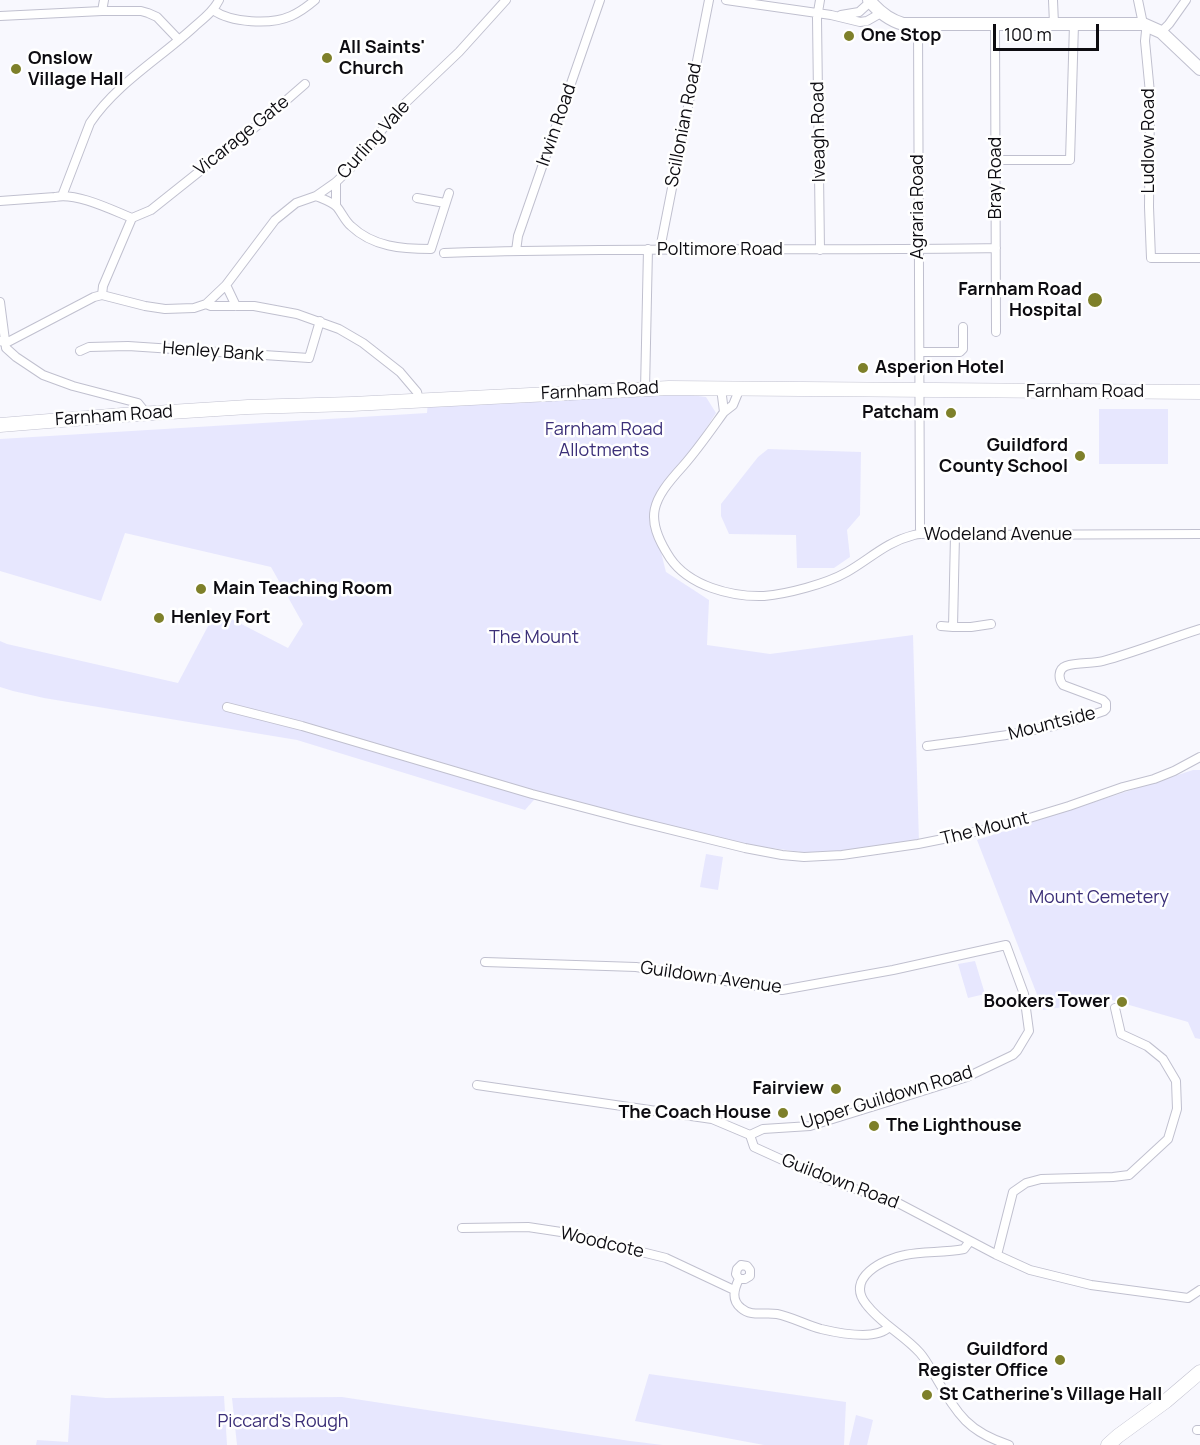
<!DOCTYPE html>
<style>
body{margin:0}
#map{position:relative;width:1200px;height:1445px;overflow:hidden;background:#f8f8fe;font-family:Manrope,sans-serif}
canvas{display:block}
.scale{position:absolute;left:993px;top:24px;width:106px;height:27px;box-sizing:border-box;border:3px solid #0d0c11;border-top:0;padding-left:8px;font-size:18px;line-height:21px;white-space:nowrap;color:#0d0c11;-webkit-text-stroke:4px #fff;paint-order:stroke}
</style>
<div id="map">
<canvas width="1200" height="1445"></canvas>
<div class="scale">100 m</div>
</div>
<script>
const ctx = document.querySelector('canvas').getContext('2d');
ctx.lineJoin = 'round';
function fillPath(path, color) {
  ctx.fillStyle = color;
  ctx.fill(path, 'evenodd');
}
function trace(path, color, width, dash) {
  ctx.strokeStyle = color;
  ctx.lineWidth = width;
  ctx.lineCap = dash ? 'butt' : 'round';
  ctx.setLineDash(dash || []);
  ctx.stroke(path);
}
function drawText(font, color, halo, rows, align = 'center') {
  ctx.font = font + ' Manrope,sans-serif';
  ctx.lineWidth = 5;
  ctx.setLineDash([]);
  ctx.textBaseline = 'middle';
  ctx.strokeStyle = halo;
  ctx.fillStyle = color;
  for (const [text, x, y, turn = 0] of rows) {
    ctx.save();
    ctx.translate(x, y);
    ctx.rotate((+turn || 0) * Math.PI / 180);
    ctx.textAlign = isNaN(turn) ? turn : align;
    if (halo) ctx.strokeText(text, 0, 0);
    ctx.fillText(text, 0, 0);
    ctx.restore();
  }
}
fillPath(new Path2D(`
 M669 392 706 397 716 413 682 466 661 492 654 524 666 572 709 600 707 645 770 654 913 635 919 843 817 854 748 845 540 793 525 810 297 740 44 698 13 691 0 687V641L7 644 178 683 216 611 288 648 303 624 271 567 125 533 101 601 0 571V439L427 413 428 401Z
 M1099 409H1168V464H1099Z
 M768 449 861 452 860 515 847 530 850 557 834 568H797L796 535 729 534 721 516V504L758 457Z
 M1193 770H1200V1039L1195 1038 1188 1022 1112 1000 1043 1010 977 840Z
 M706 854 723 857 718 890 700 887Z
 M975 961 985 994 968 998 958 964Z
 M649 1374 846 1402 844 1445H764L635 1421Z
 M71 1395 106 1398 224 1396 227 1445H36L37 1440 68 1442Z
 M342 1397 630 1441 663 1445H237L232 1398Z
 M856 1415 873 1420 867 1445H849Z`), '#e7e7fe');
const street = new Path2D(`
 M726 0 831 15 860 22 867 21 881 13
 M820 0 817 18 820 250
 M1053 0 1054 24
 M1138 0 1143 24
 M213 10C231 23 271 25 291 16 300 12 308 6 315 0
 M102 11 104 0
 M841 15 859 12 870 2
 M0 16 102 11H141L148 13 157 17 179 40
 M995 24 996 332
 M918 25 920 529 922 534
 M1148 25 1146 31 1145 41 1150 93 1149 207 1151 258H1200
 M1161 32 1169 24 1186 0
 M996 160H1070L1074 24
 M62 196 90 123C116 84 159 59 194 27 203 19 214 11 219 0
 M316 196C323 199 332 202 337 207 342 213 345 221 351 226 373 247 402 249 431 249L449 193
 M417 198 445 203
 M0 201 55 197C76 192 112 210 132 218
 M336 205V182
 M660 249 709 0
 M516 251 518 236 600 0
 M444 253C628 247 812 251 996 248
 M226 285 236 306
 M102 295 103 286 132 218 151 210 259 124 305 84
 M0 302 6 348 16 357 43 375 73 386 138 403 146 413
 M206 304 211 306H254L297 314 339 329 363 343 400 372 417 392 419 400
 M0 341 6 343 94 297 102 295 145 306 165 309 194 308 206 304 226 285 275 220 296 203 316 196 336 182 360 159 381 131 398 110 459 52 506 0
 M80 351 89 347 128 346 309 358 320 321
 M920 352H960L963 349V327
 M721 388 724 412
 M740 388 733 405 724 412C711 430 698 449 683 466 652 500 643 517 670 558 689 586 731 597 764 596 787 594 826 584 847 572 870 559 886 542 914 535 927 532 942 535 955 535L1200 534
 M645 390 648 249
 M955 535 953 627H971L991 624
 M941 626 953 627
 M227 707 302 726 532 794 631 820 745 848 782 855 804 857 842 855 918 844 958 836 1023 820 1069 806 1123 787 1154 779 1174 771 1200 757
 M927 746C986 738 1047 732 1104 711L1106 709V703L1103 700 1063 685C1058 679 1058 669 1066 666 1078 662 1092 664 1103 661 1136 652 1168 639 1200 629
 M485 962 636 967 782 990 893 970 1006 945 1024 994 1029 1031 1017 1051 1013 1055 967 1077 897 1099 810 1126 763 1129 750 1135
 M477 1085 712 1119 750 1135 754 1147 822 1178 900 1204 997 1255 1030 1270 1091 1285 1188 1298 1200 1290
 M462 1228 528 1227 561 1232 666 1258 734 1290
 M970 1241 964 1249C944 1253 924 1251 905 1255 883 1259 845 1278 866 1304 881 1324 904 1335 920 1353 926 1360 930 1368 935 1376 957 1413 966 1431 1009 1445
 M997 1255 1013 1192 1026 1183 1041 1179 1113 1177 1129 1175 1168 1139 1177 1109 1176 1081 1163 1059 1147 1046 1121 1034 1115 1008
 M739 1279 736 1274 737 1269 741 1265 747 1266 750 1270V1276L745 1279H739C734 1289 731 1300 741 1308 751 1317 764 1312 777 1314 792 1317 806 1325 821 1329 838 1333 876 1341 889 1327
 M1197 1430H1200`);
const secondary = new Path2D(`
 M869 0C878 11 889 20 903 24H1143L1161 32 1200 69`);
const primary = new Path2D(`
 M0 425 123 415 248 407 352 404 669 388 1200 392
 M1108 1445 1118 1436 1166 1401 1200 1372`);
trace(street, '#c0c0cf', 10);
trace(secondary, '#c0c0cf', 14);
trace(primary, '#c0c0cf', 15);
trace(street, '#fff', 8);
trace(secondary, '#fff', 12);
trace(primary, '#fff', 14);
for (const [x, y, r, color] of [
 [849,36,6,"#7e802a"],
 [327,58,6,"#7e802a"],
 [16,69,6,"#7e802a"],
 [1095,300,8,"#7e802a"],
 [863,368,6,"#7e802a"],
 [951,413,6,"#7e802a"],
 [1080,456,6,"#7e802a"],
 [201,589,6,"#7e802a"],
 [159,618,6,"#7e802a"],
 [1122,1002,6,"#7e802a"],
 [836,1089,6,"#7e802a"],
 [783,1113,6,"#7e802a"],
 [874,1126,6,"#7e802a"],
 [1060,1360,6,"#7e802a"],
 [927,1395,6,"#7e802a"]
]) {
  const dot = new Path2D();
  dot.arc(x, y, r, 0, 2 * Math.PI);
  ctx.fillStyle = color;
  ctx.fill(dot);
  trace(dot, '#fff', 2);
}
drawText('bold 18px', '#0d0c11', '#fff', [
 ["One Stop",861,36],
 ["All Saints'",339,48],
 ["Church",339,69],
 ["Onslow",28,59],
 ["Village Hall",28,80],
 ["Farnham Road",1082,290,"right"],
 ["Hospital",1082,311,"right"],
 ["Asperion Hotel",875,368],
 ["Patcham",939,413,"right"],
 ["Guildford",1068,446,"right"],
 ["County School",1068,467,"right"],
 ["Main Teaching Room",213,589],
 ["Henley Fort",171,618],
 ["Bookers Tower",1110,1002,"right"],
 ["Fairview",824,1089,"right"],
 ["The Coach House",771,1113,"right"],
 ["The Lighthouse",886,1126],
 ["Guildford",1048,1350,"right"],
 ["Register Office",1048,1371,"right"],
 ["St Catherine's Village Hall",939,1395]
], 'left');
drawText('18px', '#0d0c11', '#fff', [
 ["Irwin Road",557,125,-71],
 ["Scillonian Road",684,125,-79],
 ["Iveagh Road",819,132,-91],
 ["Vicarage Gate",242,136,-39],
 ["Curling Vale",374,140,-48],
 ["Ludlow Road",1149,141,-90],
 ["Bray Road",996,178,-90],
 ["Agraria Road",918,207,-90],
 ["Poltimore Road",720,250],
 ["Henley Bank",213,352,4],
 ["Farnham Road",600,391,-3],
 ["Farnham Road",1085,392],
 ["Farnham Road",114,416,-4],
 ["Wodeland Avenue",998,535],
 ["Mountside",1052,724,-14],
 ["The Mount",985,829,-14],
 ["Guildown Avenue",711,978,8],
 ["Upper Guildown Road",887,1098,-17],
 ["Guildown Road",840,1182,21],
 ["Woodcote",602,1243,13]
]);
drawText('18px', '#3b2f78', '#fff', [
 ["Farnham Road",604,430],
 ["Allotments",604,451],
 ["The Mount",534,638],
 ["Mount Cemetery",1099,898],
 ["Piccard's Rough",283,1422]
]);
</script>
